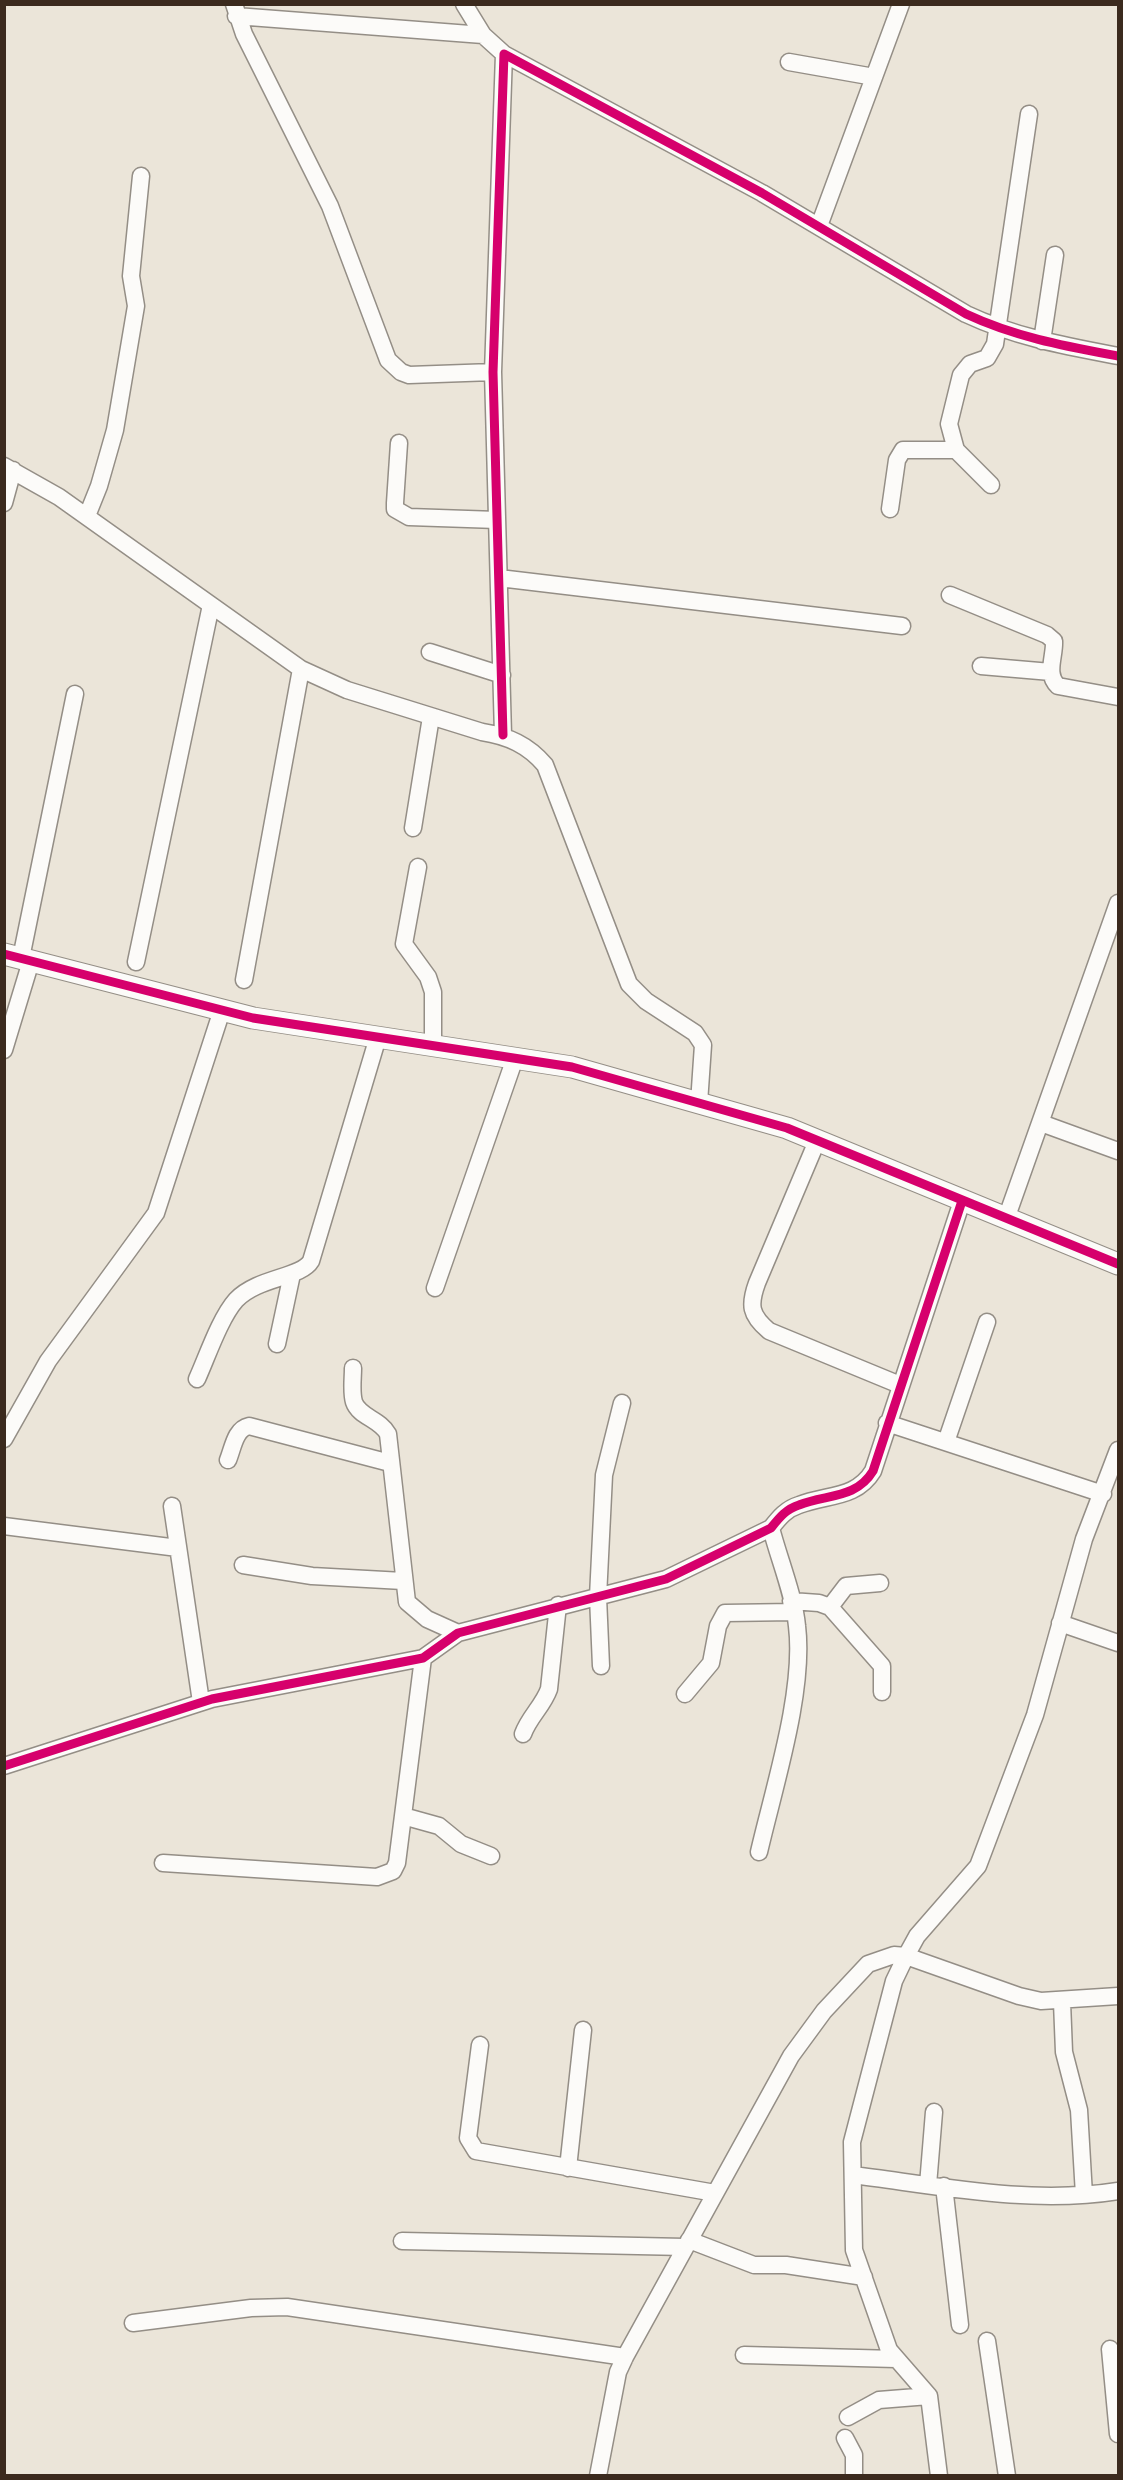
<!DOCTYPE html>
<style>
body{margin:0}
#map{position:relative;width:1123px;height:2480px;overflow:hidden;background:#ebe5d9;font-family:"Architects Daughter",sans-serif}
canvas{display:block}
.frame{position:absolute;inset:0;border:6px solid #3b2a1e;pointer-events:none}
</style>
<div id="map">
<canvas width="1123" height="2480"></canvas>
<div class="frame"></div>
</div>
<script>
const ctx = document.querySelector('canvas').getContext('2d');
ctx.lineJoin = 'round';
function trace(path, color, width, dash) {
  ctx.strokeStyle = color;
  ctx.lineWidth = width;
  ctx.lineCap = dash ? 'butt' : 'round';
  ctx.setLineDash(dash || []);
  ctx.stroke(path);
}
const minor = new Path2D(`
 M234 4 244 34 330 206 388 360 401 372 409 375 493 372
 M464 4 483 35 504 54
 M236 16 483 35
 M789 62 874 77
 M819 226 901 4
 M1042 341 1055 255
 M399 443 395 503V509L409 517 497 520
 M4 466 59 497 301 669 347 690 482 732C508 736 528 745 545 765L629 984 646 1001 695 1033 703 1045 699 1103
 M991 485 956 450 949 424 961 375 970 364 987 358 995 344 1029 114
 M4 503 13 470
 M890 509 897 460 903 450H956
 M87 516 99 486 115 430 136 306 131 276 141 176
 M499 578 902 626
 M950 595 1047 635 1054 641C1055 656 1045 674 1058 686L1118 697
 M430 652 502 675
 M981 666 1051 672
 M503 735 493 372 504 54 762 193 966 314C1015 337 1065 346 1118 356
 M413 828 431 717
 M418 867 404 944 428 977 433 992V1046
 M21 958 75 694
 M136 962 211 605
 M244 980 301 669
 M4 1050 31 961
 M1041 1123 1118 1151
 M817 1141 757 1283C749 1305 750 1315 769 1331L900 1385
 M1006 1219 1118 903
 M435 1288 515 1058
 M277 1344 292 1274
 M353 1368C353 1379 351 1392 354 1402 359 1417 380 1419 388 1434L407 1602 427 1619 458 1633
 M197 1379C207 1357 220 1318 236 1300 258 1277 301 1278 311 1261L378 1037
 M887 1423 1103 1494
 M4 1439 48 1361 156 1213 222 1010
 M946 1442 987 1322
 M228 1460C233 1448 235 1429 249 1426L390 1463
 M172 1506 201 1702
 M4 1526 178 1548
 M243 1565 312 1576 403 1581
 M791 1601 819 1603 830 1607 882 1666V1692
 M830 1607 846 1586 880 1583
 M1060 1623 1118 1643
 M601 1666 598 1597 604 1475 622 1403
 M685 1694 711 1663 718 1626 725 1613 794 1612
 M523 1734C529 1717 543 1706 549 1689L558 1605
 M4 1766 212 1699 423 1658 458 1633 666 1579 771 1528C779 1518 786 1509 799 1505 827 1494 856 1499 873 1471L962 1201
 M403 1816 439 1826 461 1844 491 1856
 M759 1852C774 1787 805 1691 797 1626 794 1595 779 1559 771 1528
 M163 1863 377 1877 393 1871 397 1863 423 1658
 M1062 2002 1064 2052 1079 2110 1084 2195
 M480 2045 468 2138 476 2151 715 2193
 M568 2168 583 2030
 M853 2175C940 2186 1031 2205 1118 2191
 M928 2185 934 2112
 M944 2186 960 2325
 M689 2240 754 2265H786L864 2277
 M402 2241 685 2247
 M133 2323 251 2308 287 2307 625 2357
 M987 2341 1007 2476
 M1110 2349 1118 2434
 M744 2355 896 2359
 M848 2417 879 2400 929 2396
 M845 2438 854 2455V2476
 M598 2476 618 2372 625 2357 791 2056 824 2011 868 1964 894 1955 906 1956 1019 1996 1041 2001 1118 1996
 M939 2476 929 2396 889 2350 854 2250 852 2142 894 1981 906 1956 917 1936 978 1866 1035 1715 1084 1539 1118 1450`);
const tertiary = new Path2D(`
 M4 954 253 1018 572 1067 787 1128 1118 1264`);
trace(minor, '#948e86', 19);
trace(tertiary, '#948e86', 23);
trace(minor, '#fcfbf9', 16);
trace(tertiary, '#fcfbf9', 21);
trace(new Path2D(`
 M503 735 493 372 504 54 762 193 966 314C1015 337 1065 346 1118 356
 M4 954 253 1018 572 1067 787 1128 1118 1264
 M4 1766 212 1699 423 1658 458 1633 666 1579 771 1528C779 1518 786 1509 799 1505 827 1494 856 1499 873 1471L962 1201`), '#d6006c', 9);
</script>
